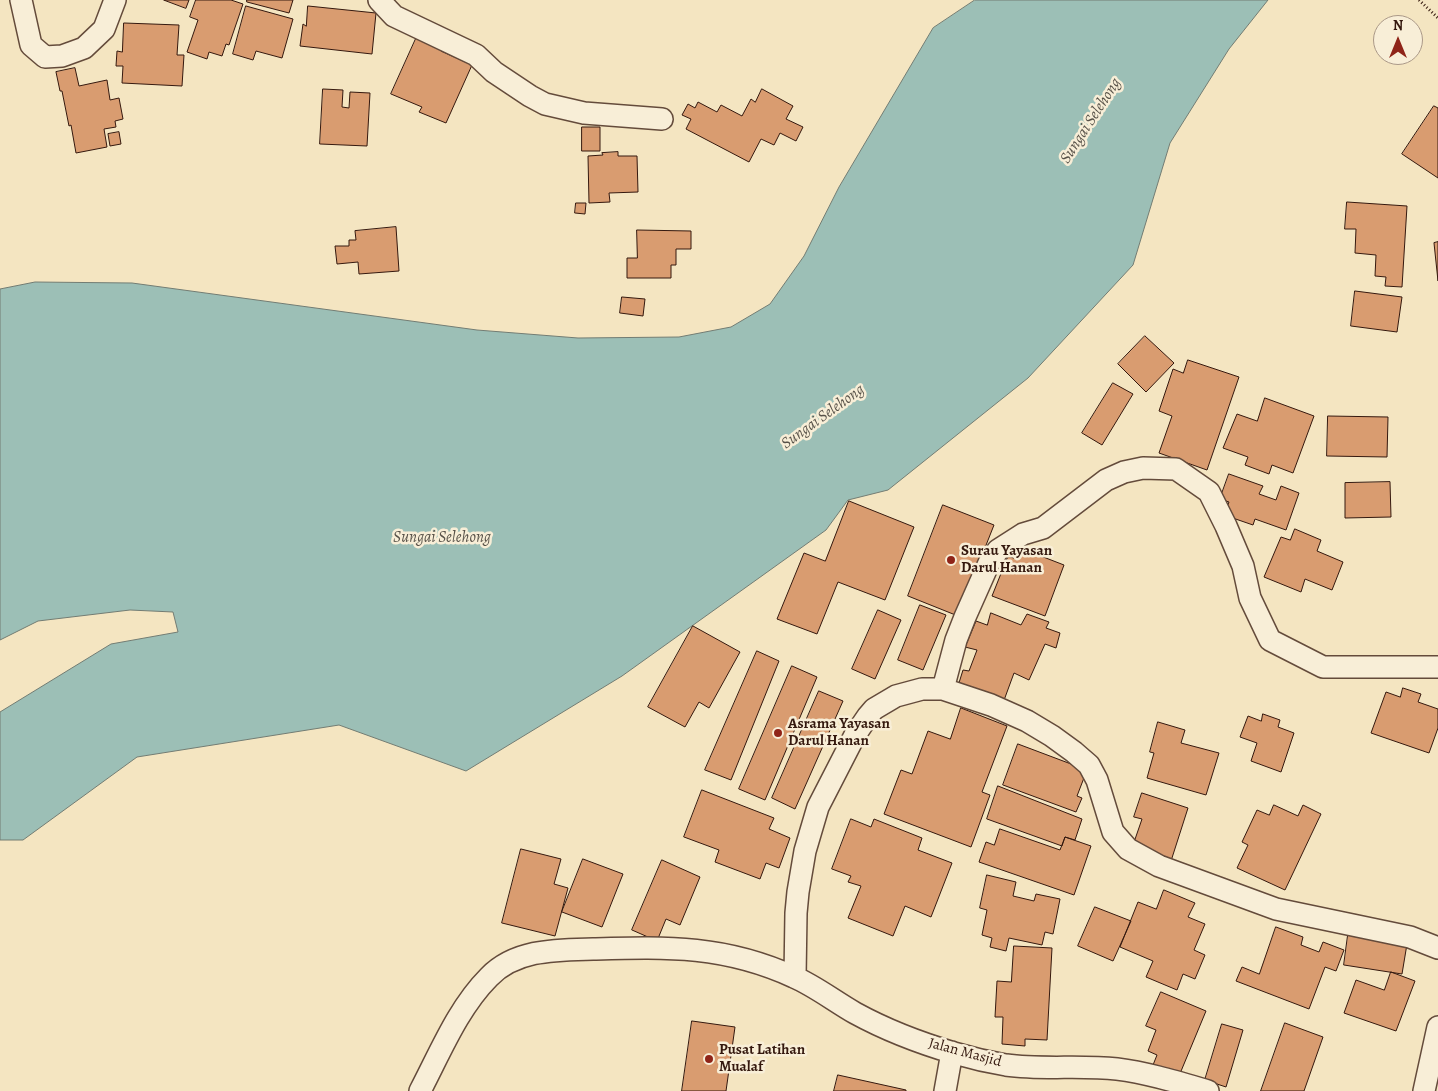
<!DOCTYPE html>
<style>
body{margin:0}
#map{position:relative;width:1438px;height:1091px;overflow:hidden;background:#f4e5c1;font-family:Alegreya,serif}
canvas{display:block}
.north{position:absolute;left:1373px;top:15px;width:50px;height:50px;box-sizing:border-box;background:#f8eed7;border:1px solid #aa9887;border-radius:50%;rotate:0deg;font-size:14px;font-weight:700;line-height:20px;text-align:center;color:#34180e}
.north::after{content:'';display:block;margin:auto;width:18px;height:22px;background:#8f2418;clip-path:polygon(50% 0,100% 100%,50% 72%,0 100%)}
</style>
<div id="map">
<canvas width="1438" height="1091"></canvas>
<div class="north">N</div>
</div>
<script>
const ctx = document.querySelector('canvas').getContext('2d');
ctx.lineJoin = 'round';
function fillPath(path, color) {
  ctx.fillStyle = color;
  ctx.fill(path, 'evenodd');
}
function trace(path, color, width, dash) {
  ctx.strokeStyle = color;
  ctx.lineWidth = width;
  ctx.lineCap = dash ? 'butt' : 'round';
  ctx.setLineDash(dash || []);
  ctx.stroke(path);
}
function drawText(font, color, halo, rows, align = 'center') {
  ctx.font = font + ' Alegreya,serif';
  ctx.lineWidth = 5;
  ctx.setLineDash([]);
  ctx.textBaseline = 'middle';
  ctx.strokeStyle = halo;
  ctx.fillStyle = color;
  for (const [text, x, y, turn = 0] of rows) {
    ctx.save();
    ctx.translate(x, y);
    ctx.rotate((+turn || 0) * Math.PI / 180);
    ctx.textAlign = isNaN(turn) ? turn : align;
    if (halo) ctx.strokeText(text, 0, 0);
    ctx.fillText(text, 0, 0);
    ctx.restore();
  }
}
const water = new Path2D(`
 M975 0H1268L1229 49 1170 143 1133 265 1028 378 888 490 848 500 826 530 622 676 466 771 339 725 137 757 23 840H0V712L111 644 178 632 173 612 130 610 38 621 0 640V289L35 282 132 283 477 330 578 338 679 337 731 327 770 304 804 256 839 187 933 28Z`);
fillPath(water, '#9cbfb6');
trace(water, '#727c73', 1);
const building = new Path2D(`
 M164 0H189L186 8Z
 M196 0H231L243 4 229 45 226 44 222 56 209 52 207 59 187 52 198 20 190 17Z
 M247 0H293L289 13 247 2Z
 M246 6 293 19 282 58 256 51 253 60 233 54Z
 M308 6 376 13 372 54 300 46 303 24 306 26Z
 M124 23 179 25 177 55H184L182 86 122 83 123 66H116L117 51 122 52Z
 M419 32 445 44 441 51 472 65 446 123 419 112 422 107 391 94Z
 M75 68 79 86 107 80 110 100 119 98 123 119 115 121 116 127 104 129 107 147 76 153 71 125 69 126 62 91H60L56 72Z
 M323 89 343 90 342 107 349 108 350 92 370 93 367 146 320 144Z
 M762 89 793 106 786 119 803 127 796 141 780 133 774 145 761 139 749 162 686 129 691 119 682 115 688 104 695 108 698 102 717 112 721 105 742 116 751 99 755 102Z
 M1434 106 1438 108V178L1402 154Z
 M582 127H600V151H582Z
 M119 132 121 144 110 146 108 134Z
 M618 152V156H637L638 192 609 193 610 202 589 203 588 156 603 155 602 153Z
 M1347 202 1407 206 1402 287 1385 286 1386 277 1375 276 1376 255 1355 253 1356 229H1345Z
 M576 203H586L585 214 575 213Z
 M396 227 399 271 359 274 358 262 337 264 335 246H349V240H356L355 231Z
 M637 230 691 231V249H676V265H671V278H627V258H637Z
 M1438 242V281L1434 243Z
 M1355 291 1402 297 1397 332 1351 326Z
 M622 297 645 299 643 316 620 313Z
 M1145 336 1174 363 1146 392 1118 364Z
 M1188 360 1239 377 1207 470 1159 453 1172 416 1159 411 1173 369 1183 373Z
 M1113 383 1133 394 1102 445 1082 433Z
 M1265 398 1314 416 1293 473 1272 465 1269 474 1245 465 1248 457 1223 448 1237 414 1257 421Z
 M1328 416 1388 417 1387 457 1327 456Z
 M1229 474 1263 486 1259 494 1276 500 1281 486 1299 493 1286 530 1255 519 1253 525 1224 515 1229 502 1220 499Z
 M1390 482 1391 517 1345 518V483Z
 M849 501 914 527 885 600 838 582 817 634 777 619 804 553 825 561Z
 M943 505 994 525 958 616 908 596Z
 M1295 529 1321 540 1317 551 1343 562 1332 590 1305 579 1301 592 1264 577 1281 537 1290 540Z
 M1020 548 1064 565 1045 616 992 596 1008 556 1016 559Z
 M920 605 946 615 923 670 898 660Z
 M878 610 901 620 875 679 852 669Z
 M991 613 1021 625 1027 614 1049 622 1046 628 1060 633 1056 648 1045 644 1029 680 1014 673 1003 703 958 686 963 670 969 671 977 650 965 647 976 621 987 625Z
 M693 626 740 652 709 708 699 702 685 727 648 707Z
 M757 651 779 661 731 780 705 770Z
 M792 666 817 677 765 800 739 789Z
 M1403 688 1421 694 1418 702 1438 709V728L1429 753 1371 733 1386 692 1400 697Z
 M819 691 843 701 795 809 772 798Z
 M961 708 1007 726 982 792 990 795 971 847 884 814 901 770 912 774 928 731 950 739Z
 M1263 714 1280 720 1278 727 1294 733 1281 772 1251 761 1257 743 1240 737 1248 716 1261 721Z
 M1158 722 1185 730 1181 743 1219 753 1206 795 1147 778 1154 753 1150 752Z
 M1018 744 1087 770 1077 796 1082 798 1076 812 1003 785Z
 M998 786 1082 819 1075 840 1065 837 1062 846 987 819Z
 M702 790 774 818 769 829 790 838 779 868 766 863 760 879 715 862 719 850 684 837Z
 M1142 793 1188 808 1171 861 1132 848 1142 819 1134 817Z
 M1274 805 1298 816 1303 805 1321 814 1285 890 1237 868 1248 845 1242 842 1257 810 1269 815Z
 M851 819 871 827 874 819 922 838 918 850 952 863 931 917 905 906 893 936 848 918 861 886 848 882 851 876 832 869Z
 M1000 829 1060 850 1065 837 1091 846 1074 895 979 862 986 842 994 845Z
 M521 849 561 859 554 884 568 888 555 936 502 923Z
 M583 859 623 874 602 927 562 912Z
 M662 860 700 877 680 925 666 919 657 941 632 930Z
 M987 875 1016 882 1013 896 1034 901 1036 894 1060 899 1053 934 1045 932 1042 945 1009 938 1006 951 990 947 992 938 982 935 987 910 980 908Z
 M1164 890 1195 903 1188 917 1205 924 1194 950 1205 955 1195 979 1183 974 1177 990 1146 977 1153 961 1120 947 1138 902 1156 909Z
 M1095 907 1131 921 1113 961 1078 946Z
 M1276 927 1303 937 1301 945 1319 952 1323 942 1344 950 1336 971 1325 967 1309 1009 1236 981 1242 967 1259 974Z
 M1348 935 1407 944 1402 974 1344 965Z
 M1014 946 1052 948 1047 1040 1025 1039V1046L1002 1044 1003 1017H995L997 981 1011 982Z
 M1391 972 1415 981 1396 1031 1344 1013 1356 980 1384 990Z
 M1161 992 1206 1011 1179 1076 1153 1065 1157 1055 1148 1051 1156 1030 1146 1026Z
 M692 1021 735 1027 726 1091H682Z
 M1285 1023 1323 1037 1304 1091H1261Z
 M1222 1024 1243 1030 1226 1087 1205 1080Z
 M838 1075 906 1090V1091H834Z`);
fillPath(building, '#d99c70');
trace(building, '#34180e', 1);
const street = new Path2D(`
 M21 0 31 45 45 57 62 56 84 48 104 29 115 0
 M379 0 394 16 476 55 494 72 530 96 545 104 584 113 662 119
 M943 689 956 640 965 617 989 563 998 550 1023 534 1043 528 1106 480 1124 472 1143 468 1176 469 1209 492 1226 526 1243 566 1250 598 1270 640 1323 667H1438
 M795 977 796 913 798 892 805 851 818 807 855 735 868 716 874 709 896 696 922 689H943L991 705 1027 721 1052 736 1074 752 1089 765 1097 780 1113 832 1128 849 1159 866 1276 909 1410 937 1438 948
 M420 1091C440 1053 458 1008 489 977 516 949 557 950 593 949 667 947 724 945 794 977 815 986 834 1001 855 1013 886 1030 920 1043 954 1053 971 1058 988 1062 1006 1065 1042 1070 1080 1065 1117 1069 1148 1073 1177 1082 1208 1091
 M945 1091 952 1052
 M1424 1091 1438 1027`);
trace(street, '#644b3b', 24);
trace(new Path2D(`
 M1419 0 1438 18`), '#34180e', 3, [1, 2.5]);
trace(street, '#f8eed7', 21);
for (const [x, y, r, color] of [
 [951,560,5,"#8f2418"],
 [778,733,5,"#8f2418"],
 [709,1059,5,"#8f2418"]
]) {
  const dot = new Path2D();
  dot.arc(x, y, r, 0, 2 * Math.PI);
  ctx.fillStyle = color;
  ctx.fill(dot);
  trace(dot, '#f8eed7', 2);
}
drawText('bold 15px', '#34180e', '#f8eed7', [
 ["Surau Yayasan",961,551],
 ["Darul Hanan",961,568],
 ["Asrama Yayasan",788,724],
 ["Darul Hanan",788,741],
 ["Pusat Latihan",719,1050],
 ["Mualaf",719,1067]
], 'left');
drawText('15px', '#34180e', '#f8eed7', [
 ["Jalan Masjid",965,1053,15]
]);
drawText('italic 16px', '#585249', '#f8eed7', [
 ["Sungai Selehong",1091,121,-57],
 ["Sungai Selehong",823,417,-36],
 ["Sungai Selehong",442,538]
]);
</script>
